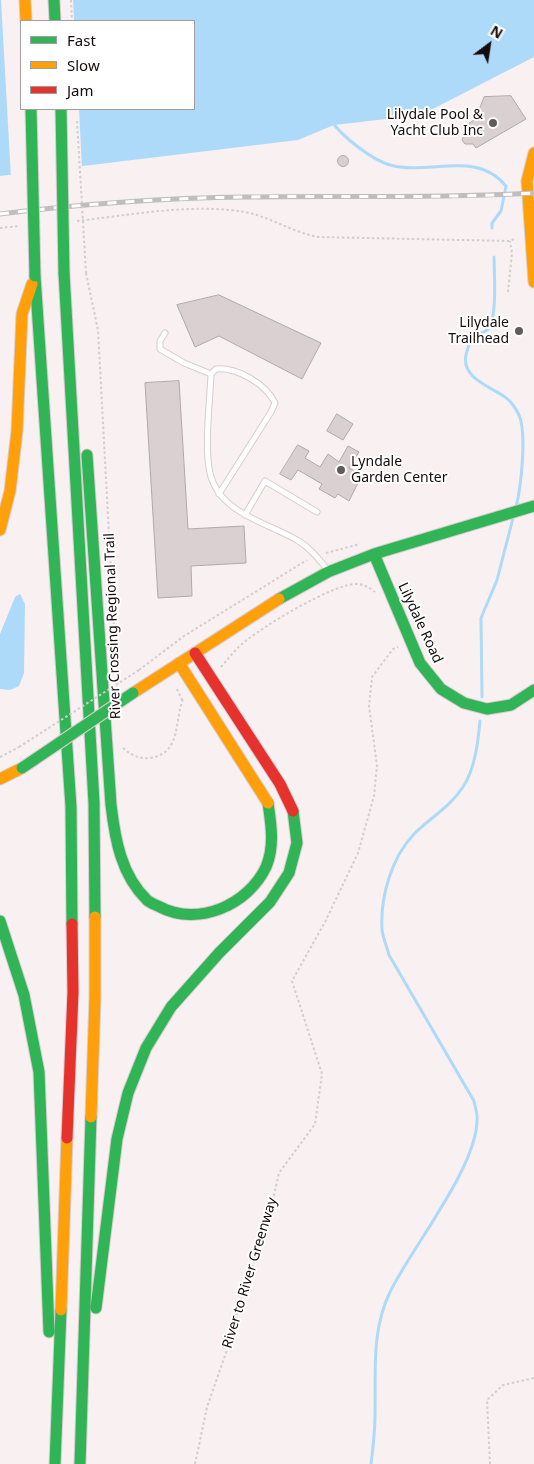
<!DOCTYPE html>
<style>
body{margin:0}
#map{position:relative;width:534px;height:1464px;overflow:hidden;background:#f8f0f1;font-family:"Noto Sans",sans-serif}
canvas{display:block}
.legend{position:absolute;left:20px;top:20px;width:175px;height:90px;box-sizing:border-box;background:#fff;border:1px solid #a19d9e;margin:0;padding:6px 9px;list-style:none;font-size:15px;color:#150a0c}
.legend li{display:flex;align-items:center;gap:10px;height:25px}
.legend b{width:25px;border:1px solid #a19d9e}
.north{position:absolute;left:464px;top:20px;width:50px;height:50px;-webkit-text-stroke:4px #fff;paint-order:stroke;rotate:31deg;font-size:14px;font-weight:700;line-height:20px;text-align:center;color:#150a0c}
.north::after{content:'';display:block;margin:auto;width:18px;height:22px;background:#150a0c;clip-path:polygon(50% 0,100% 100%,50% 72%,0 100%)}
</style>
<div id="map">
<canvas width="534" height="1464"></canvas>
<ul class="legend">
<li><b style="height:6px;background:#30b455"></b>Fast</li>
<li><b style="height:6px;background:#ff9f0a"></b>Slow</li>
<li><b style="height:6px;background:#e5322d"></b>Jam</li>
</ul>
<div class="north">N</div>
</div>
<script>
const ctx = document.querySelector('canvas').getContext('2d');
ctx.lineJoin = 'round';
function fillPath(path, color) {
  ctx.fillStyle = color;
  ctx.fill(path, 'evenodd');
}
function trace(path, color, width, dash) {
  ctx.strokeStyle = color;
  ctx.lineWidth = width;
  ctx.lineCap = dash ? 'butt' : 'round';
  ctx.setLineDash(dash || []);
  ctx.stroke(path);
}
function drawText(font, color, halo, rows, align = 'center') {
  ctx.font = font + ' "Noto Sans",sans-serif';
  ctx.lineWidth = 4;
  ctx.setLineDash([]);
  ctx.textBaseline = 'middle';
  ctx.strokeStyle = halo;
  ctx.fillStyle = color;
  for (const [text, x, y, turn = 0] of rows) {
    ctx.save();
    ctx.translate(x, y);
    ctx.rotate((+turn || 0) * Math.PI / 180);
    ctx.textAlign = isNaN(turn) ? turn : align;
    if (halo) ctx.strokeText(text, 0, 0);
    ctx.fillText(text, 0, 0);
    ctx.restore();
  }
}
fillPath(new Path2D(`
 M0 0H534V57L421 115 334 125 298 140 0 176ZM21 21H194V109H21Z
 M20 594 25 604 24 673 19 686 10 690 0 689V634L15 597Z`), '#aedaf9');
fillPath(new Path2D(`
 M1 0H73L74 21H21V109H79L82 169 11 178Z`), '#f8f0f1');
trace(new Path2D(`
 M332 122C343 137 372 160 390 165 429 176 476 149 506 186L501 211 492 223V228
 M494 257C494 271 498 321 487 330 483 333 477 335 472 337 470 343 467 349 466 355 461 378 491 387 505 397 510 400 517 410 519 415 527 433 521 488 516 507
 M482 697 481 618 497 580 513 518
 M371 1464C373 1448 375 1431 375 1415 376 1372 371 1331 390 1292 412 1247 477 1167 477 1120 478 1114 475 1107 474 1101L389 955C387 947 383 938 382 930 380 898 391 858 414 834 430 818 450 807 463 787 475 769 478 742 480 721`), '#aedaf9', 3);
const building = new Path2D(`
 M511 96 526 119 476 148 473 144H465L462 140 465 133 463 127 474 120 476 111 479 110 484 97Z
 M337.5 161a5.5 5.5 0 1 1 11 0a5.5 5.5 0 1 1-11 0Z
 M219 295 321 343 302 379 219 336 195 347 177 305Z
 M179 381 188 529 244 526 246 563 191 566 192 596 158 598 145 383Z
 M337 414 353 424 343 440 327 431Z
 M298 445 309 451 305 458 320 467 328 454 339 462 348 446 359 452 349 468 362 475 349 501 338 494 335 498 319 489 322 484 298 470 291 480 280 474Z`);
fillPath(building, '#dad0d2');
trace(building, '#b2a8aa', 1);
const lane = new Path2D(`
 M165 333 160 341V349L184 363 211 374
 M219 494 271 412 275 403C266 384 237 367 216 369L211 374C210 401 204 447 210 473 219 513 266 522 297 540 309 547 318 558 327 569
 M245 515 265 481 317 512`);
const fast = new Path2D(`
 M54 0 55 21
 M64 273 94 803 95 917
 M35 276 71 807 72 924
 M87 455 111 805C115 839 121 875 147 900 150 903 156 905 160 907 198 927 248 905 266 867 275 846 271 824 268 803
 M374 554 420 663 441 689 464 703 487 709 511 705 534 690
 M279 599 328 572 374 554 534 506
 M0 921 24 995 39 1072 49 1332
 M96 1308 117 1139 128 1093 146 1048 171 1007 219 953 270 902 289 873 297 843 293 811
 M55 1464 61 1310
 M80 1464 91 1117`);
const slow = new Path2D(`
 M25 0 26 21
 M534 153 527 181 534 282
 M0 530 10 491 17 431 22 314 32 284
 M179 663 268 803
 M133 693 279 599
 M0 779 22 768
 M91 1117 95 998V917
 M61 1310 67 1138`);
const jam = new Path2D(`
 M195 653 280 784 293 811
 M67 1138 73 992 72 924`);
trace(lane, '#d8cdd0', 7);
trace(fast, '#d8cdd0', 13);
trace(slow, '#d8cdd0', 13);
trace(jam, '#d8cdd0', 13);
trace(new Path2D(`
 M71 0 72 21
 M77 221C130 215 193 203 245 212 270 217 292 232 318 237L510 241 516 238
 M0 228 20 226
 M86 273 98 330 114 627
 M508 292 512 253 510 241
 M326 553 360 544
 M221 667C228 659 234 651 242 644 260 628 335 582 358 584 365 585 370 588 375 592
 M139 670 184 636 307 560
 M177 689 182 700
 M123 748C131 755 139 759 150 758 182 753 174 721 183 699
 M0 757 19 747
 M195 1464 207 1407 228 1347 243 1291 266 1231 279 1173 315 1124 322 1074 292 981 325 922 358 853 374 796 377 766 369 706 372 677 393 649 398 647
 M490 1464 487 1400 503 1385 534 1378`), '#d0cece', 2, [2.5, 2.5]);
trace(lane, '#fefdfd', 5);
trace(fast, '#30b455', 11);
trace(slow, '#ff9f0a', 11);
trace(jam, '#e5322d', 11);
const rail = new Path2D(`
 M0 214C81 204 164 198 246 197 342 195 438 199 534 193`);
trace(rail, '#bfbdbd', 5);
trace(rail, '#fff', 3, [9]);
const fastBridge = new Path2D(`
 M31 109 35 276
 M61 109 64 273
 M22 768 133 693`);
trace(fastBridge, '#d8cdd0', 13, []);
trace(new Path2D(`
 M77 121 86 273
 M19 747 139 670`), '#d0cece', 2, [2.5, 2.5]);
trace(fastBridge, '#30b455', 11);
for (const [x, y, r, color] of [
 [493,123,5,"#645a5c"],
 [519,331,5,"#645a5c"],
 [341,470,5,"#645a5c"]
]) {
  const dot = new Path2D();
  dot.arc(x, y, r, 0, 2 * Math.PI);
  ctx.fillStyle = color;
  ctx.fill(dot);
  trace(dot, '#fff', 2);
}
drawText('14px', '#150a0c', '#fff', [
 ["Lilydale Pool &",483,115],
 ["Yacht Club Inc",483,131],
 ["Lilydale",509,323],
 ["Trailhead",509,339],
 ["Lyndale",351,462,"left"],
 ["Garden Center",351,478,"left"]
], 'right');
drawText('14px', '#150a0c', '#fff', [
 ["Lilydale Road",420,623,65],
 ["River Crossing Regional Trail",113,626,-92],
 ["River to River Greenway",250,1273,-73]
]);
</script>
